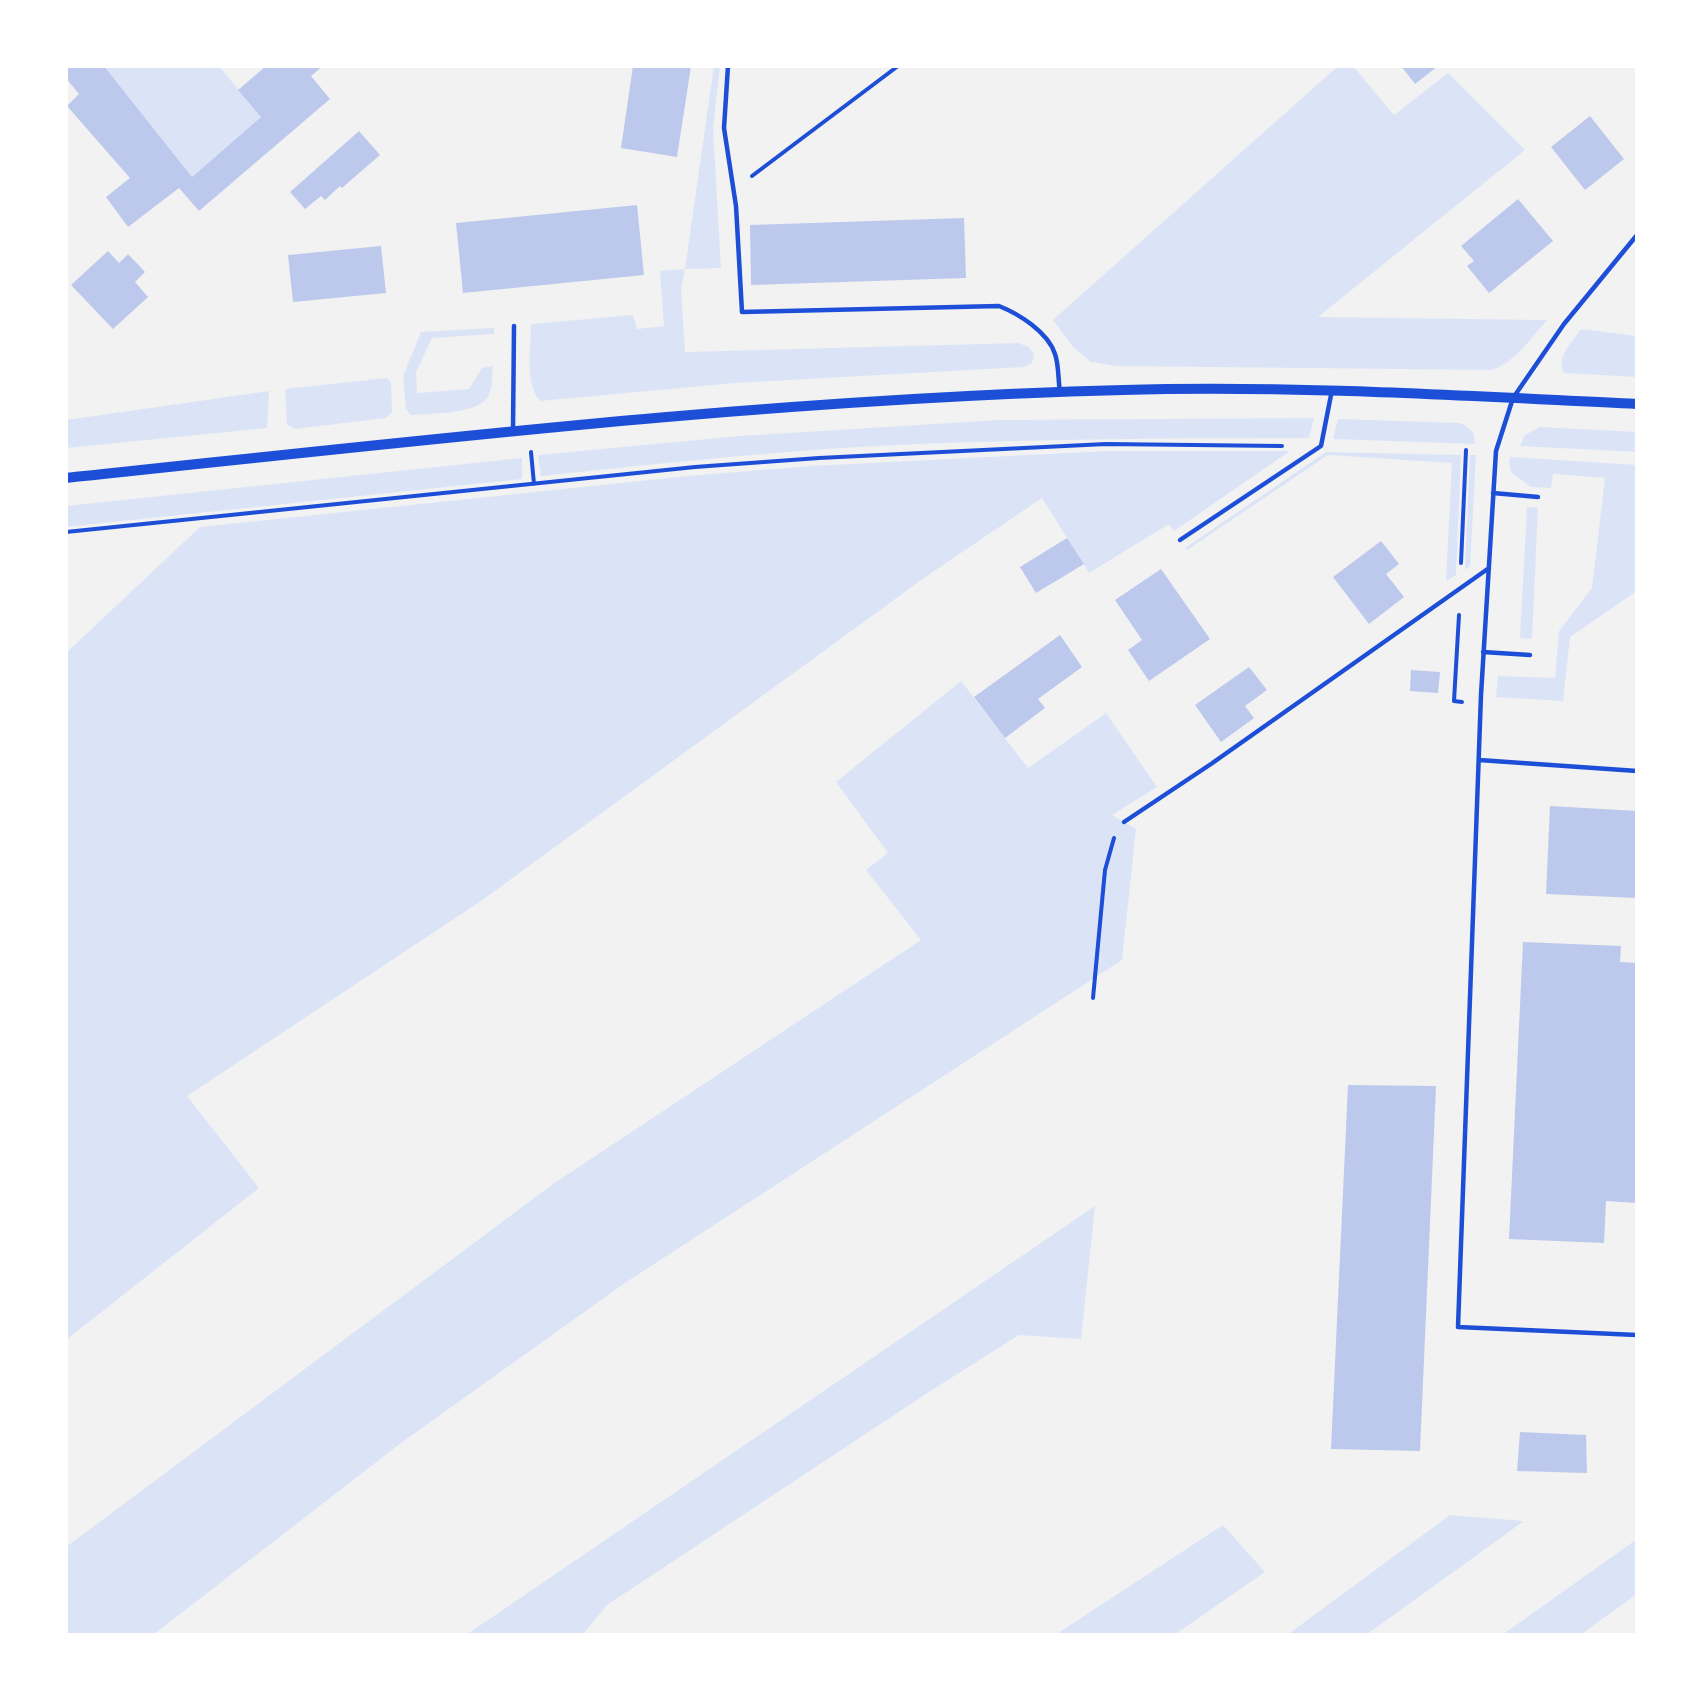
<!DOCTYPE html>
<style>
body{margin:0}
#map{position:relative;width:1703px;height:1701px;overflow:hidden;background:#f2f2f2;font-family:Raleway,sans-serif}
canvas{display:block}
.frame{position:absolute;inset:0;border:68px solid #fff;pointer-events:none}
</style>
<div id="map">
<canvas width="1703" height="1701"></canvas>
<div class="frame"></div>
</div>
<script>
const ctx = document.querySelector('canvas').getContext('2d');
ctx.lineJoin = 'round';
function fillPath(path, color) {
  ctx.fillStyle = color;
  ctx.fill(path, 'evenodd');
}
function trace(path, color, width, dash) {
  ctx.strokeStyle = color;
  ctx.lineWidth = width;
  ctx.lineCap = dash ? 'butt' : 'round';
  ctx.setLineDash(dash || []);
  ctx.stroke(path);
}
fillPath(new Path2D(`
 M104 66H219L261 117 192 177Z
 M714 66H720L713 129 721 268 685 269 681 289 685 352 1018 343 1029 347 1034 354 1032 363 1024 367 735 383 540 401C524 382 531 348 531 324L633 315 637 329 664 326 660 271 685 269Z
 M1338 66H1353L1394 115 1448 73 1525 150 1318 317 1547 320C1531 338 1514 364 1491 370L1116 366 1091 362 1073 347 1053 320Z
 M494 328V334L432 338 416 372 417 393 469 389 482 368 493 366C492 376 493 390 487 398 475 415 430 413 411 415L406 409 403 376 421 332Z
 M1581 329 1637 336V377L1564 373C1555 358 1573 341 1581 329Z
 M387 378 391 382 392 412 386 418 295 429 287 425 285 389Z
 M269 391 267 428 66 448V420Z
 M1314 418 1309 438C1179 438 1048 439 918 444 792 449 666 463 541 476L538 455 740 436 999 420Z
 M1338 419 1458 423 1465 425 1473 432 1475 444 1333 439Z
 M1540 427 1637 432V452L1520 446 1525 435Z
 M1108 451H1290L1174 531 1169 524 1089 573 1042 498 924 578 481 901 187 1096 259 1188 66 1340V653L200 527 688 476 810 466Z
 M1326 452 1461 455 1456 575 1446 581 1452 463 1328 455 1187 550 1185 548Z
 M1470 455H1476L1470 566 1465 570Z
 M1510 457 1637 465V591L1570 637 1563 701 1496 697 1498 676 1555 678 1559 631 1592 588 1605 478 1553 474 1551 488 1531 487 1511 472 1509 463Z
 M522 458V479L66 527V506Z
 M1527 507 1538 508 1532 639 1520 638Z
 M961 681 1028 768 1106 713 1157 787 1112 815 1136 829 1122 960 625 1283 401 1443 153 1635H66V1547L553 1184 921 940 866 870 888 853 836 782Z
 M1095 1206 1081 1339 1019 1335 932 1390 607 1605 582 1635H466Z
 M1450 1515 1524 1521 1366 1635H1287Z
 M1223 1525 1265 1572 1174 1635H1055Z
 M1637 1539V1594L1580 1635H1502Z`), '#dbe4f7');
fillPath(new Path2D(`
 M66 66H104L192 177 261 117 238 90 266 66H323L311 76 330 99 199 211 179 188 128 227 106 197 130 178 67 106 79 94 66 78Z
 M633 66H691L677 157 621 148Z
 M1401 66H1438L1415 84Z
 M1590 116 1624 159 1585 190 1551 147Z
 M359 131 380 155 342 188 340 186 325 200 321 196 305 209 290 192Z
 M1518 199 1553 241 1489 293 1467 266 1474 261 1461 246Z
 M637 205 644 275 463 293 456 223Z
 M964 218 966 278 751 285 750 225Z
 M381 246 386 293 293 302 288 255Z
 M108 251 119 263 128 254 145 272 135 282 148 297 113 329 71 285Z
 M1067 538 1084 564 1036 593 1020 567Z
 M1381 541 1399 564 1386 574 1404 597 1369 624 1333 577Z
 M1161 569 1210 639 1149 681 1128 650 1142 640 1115 600Z
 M1060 635 1082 667 1038 699 1045 708 1005 738 974 697Z
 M1249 667 1267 690 1245 706 1254 718 1221 742 1195 705Z
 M1411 670 1440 672 1438 693 1410 691Z
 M1550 806 1637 811V898L1546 894Z
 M1523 942 1621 946 1620 962 1637 963V1203L1606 1201 1604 1243 1509 1239Z
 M1348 1085 1436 1086 1420 1451 1331 1449Z
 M1520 1432 1586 1435 1587 1473 1517 1471Z`), '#bdc9ec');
trace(new Path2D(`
 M752 176 898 66
 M531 452 534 484
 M66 532 695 467 819 458 1106 444 1282 446
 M1461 563 1466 450
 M1459 615 1454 701 1462 702
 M1093 998 1105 870 1114 838`), '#1d4ed8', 4);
trace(new Path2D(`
 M728 66 724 128 736 206 742 312 999 306C1019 314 1048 332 1055 354 1059 365 1058 380 1060 392
 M1637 235 1564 324 1513 398 1496 451 1481 695 1458 1327 1637 1335
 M513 430 514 326
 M1493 493 1538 497
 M1180 540 1321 446 1332 390
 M1483 652 1530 655
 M1479 760 1637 771
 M1124 822 1211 764 1489 568`), '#1d4ed8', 4.5);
trace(new Path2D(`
 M66 478C418 441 769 399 1123 390 1294 385 1466 396 1637 404`), '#1d4ed8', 10);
</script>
